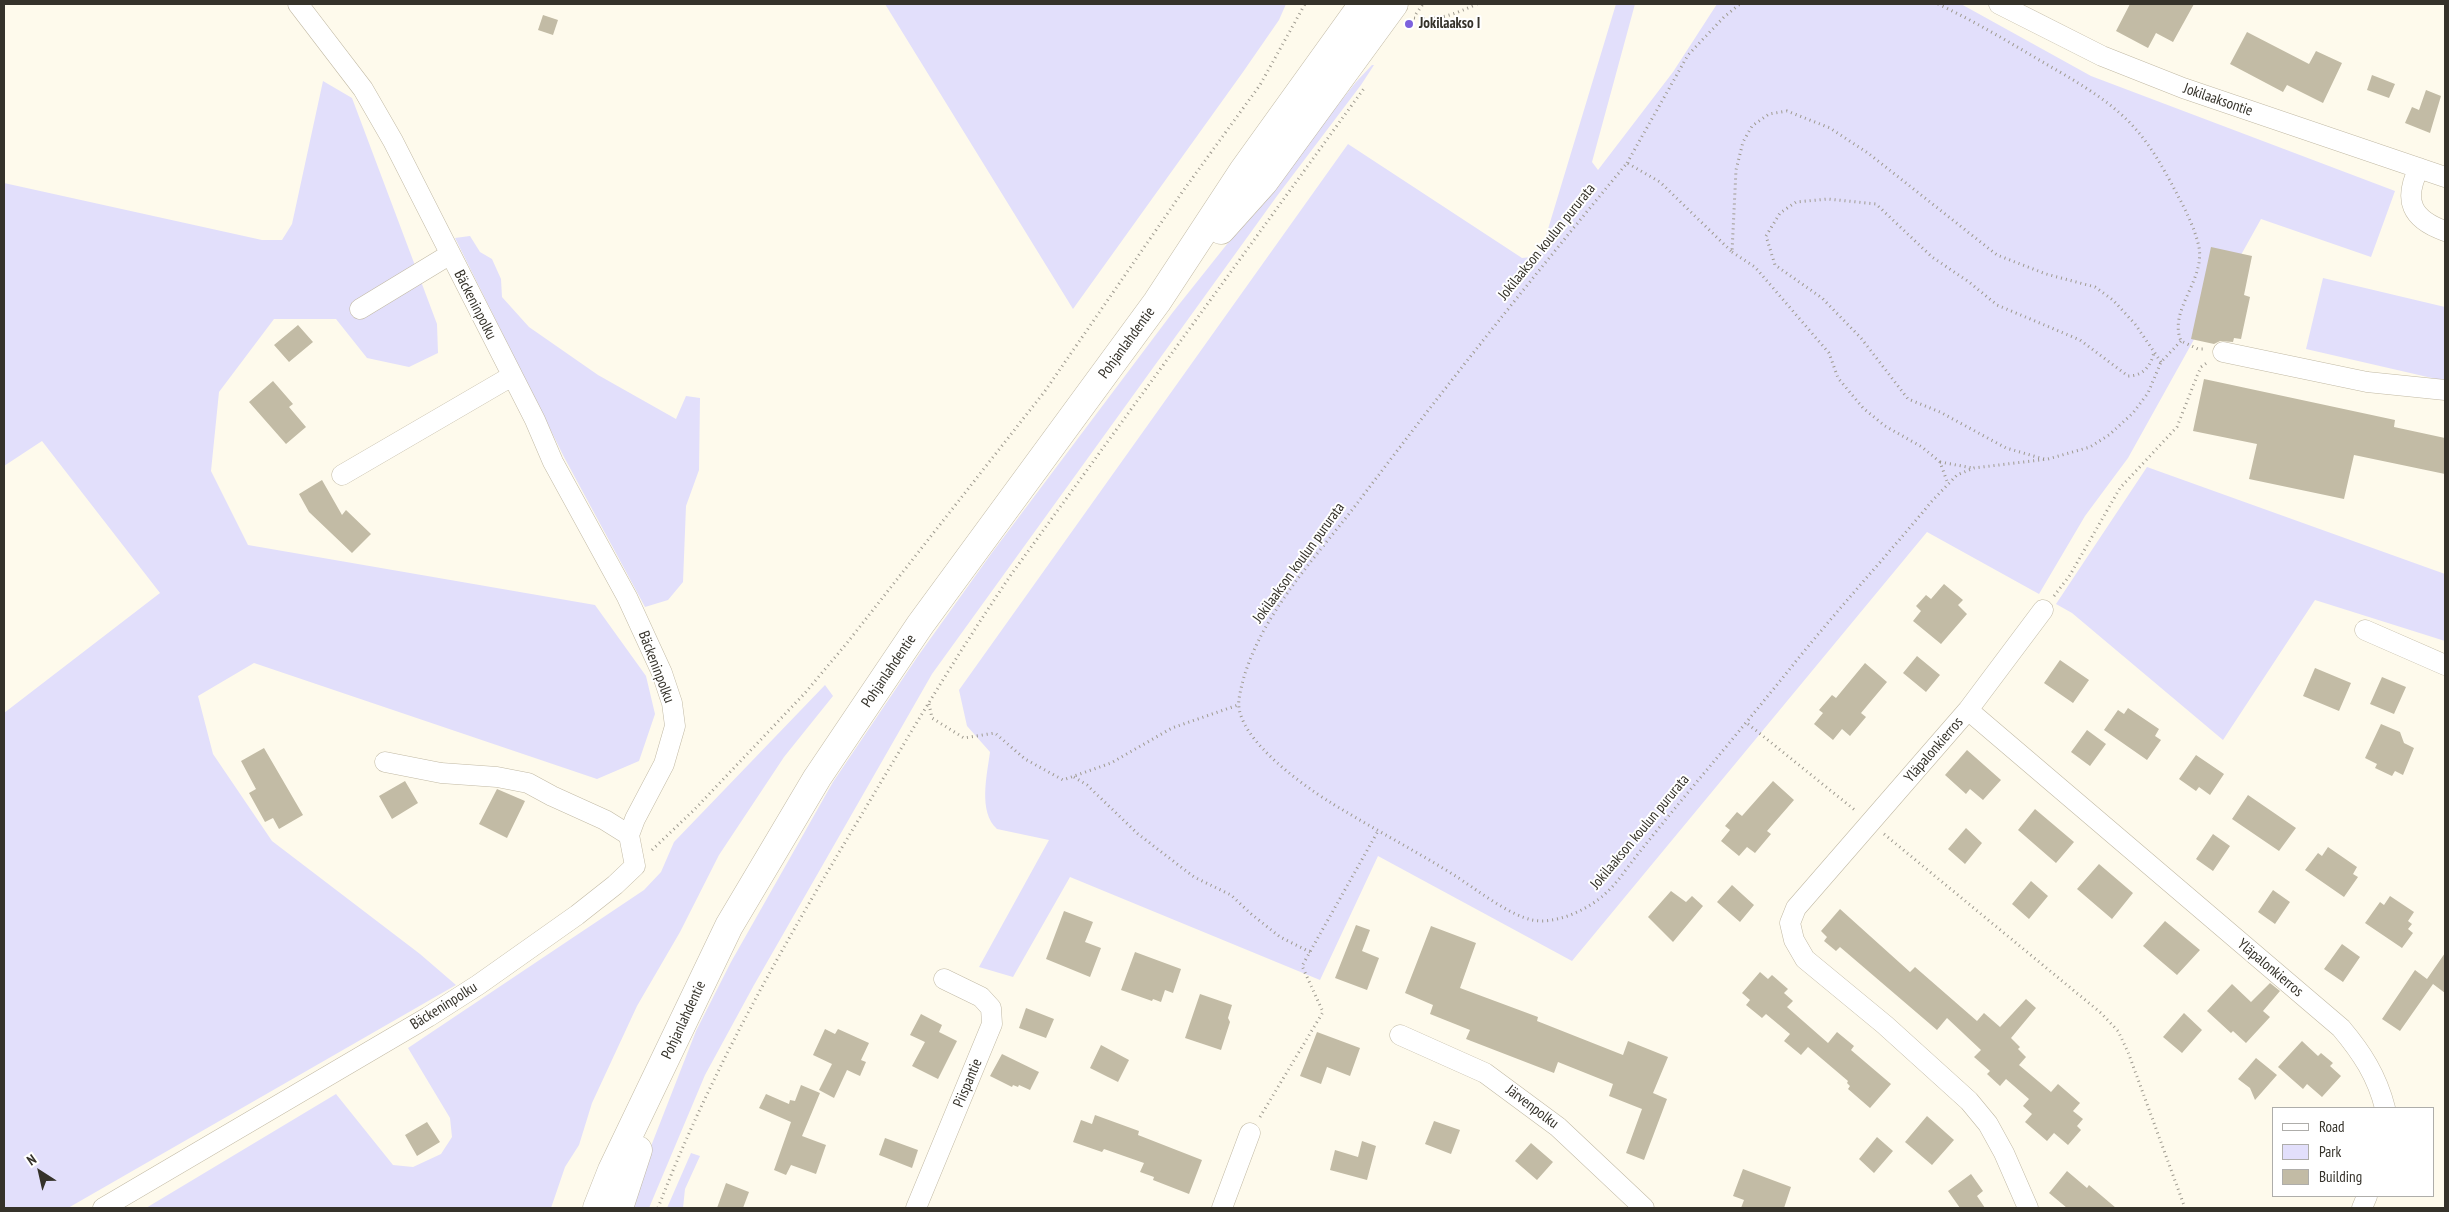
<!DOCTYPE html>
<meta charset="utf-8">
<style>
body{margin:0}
#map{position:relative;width:2449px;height:1212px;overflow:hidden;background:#fefaec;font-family:"PT Sans Narrow",sans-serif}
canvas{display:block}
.frame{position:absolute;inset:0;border:5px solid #35322a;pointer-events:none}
.legend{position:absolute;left:2272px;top:1107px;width:162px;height:90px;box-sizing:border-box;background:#fff;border:1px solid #aeadaa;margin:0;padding:6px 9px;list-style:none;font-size:15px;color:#35322a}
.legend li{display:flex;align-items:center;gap:10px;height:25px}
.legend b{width:25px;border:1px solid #aeadaa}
.north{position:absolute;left:15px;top:1147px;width:50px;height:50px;-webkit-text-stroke:4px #fff;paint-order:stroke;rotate:325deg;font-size:14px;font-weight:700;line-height:20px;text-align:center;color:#35322a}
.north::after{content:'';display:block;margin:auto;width:18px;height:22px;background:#35322a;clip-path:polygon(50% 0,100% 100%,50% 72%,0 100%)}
</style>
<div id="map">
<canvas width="2449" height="1212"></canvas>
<div class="frame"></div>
<ul class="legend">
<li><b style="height:6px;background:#fff"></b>Road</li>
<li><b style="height:14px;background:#e2dffb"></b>Park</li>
<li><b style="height:14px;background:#c2bba5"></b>Building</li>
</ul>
<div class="north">N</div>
</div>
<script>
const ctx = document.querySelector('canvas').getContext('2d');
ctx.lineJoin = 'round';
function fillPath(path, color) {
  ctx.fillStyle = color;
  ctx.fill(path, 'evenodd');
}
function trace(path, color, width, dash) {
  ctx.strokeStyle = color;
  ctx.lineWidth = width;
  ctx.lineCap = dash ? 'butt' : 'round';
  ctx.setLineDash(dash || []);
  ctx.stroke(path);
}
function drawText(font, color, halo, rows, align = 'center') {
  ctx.font = font + ' "PT Sans Narrow",sans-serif';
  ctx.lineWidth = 4;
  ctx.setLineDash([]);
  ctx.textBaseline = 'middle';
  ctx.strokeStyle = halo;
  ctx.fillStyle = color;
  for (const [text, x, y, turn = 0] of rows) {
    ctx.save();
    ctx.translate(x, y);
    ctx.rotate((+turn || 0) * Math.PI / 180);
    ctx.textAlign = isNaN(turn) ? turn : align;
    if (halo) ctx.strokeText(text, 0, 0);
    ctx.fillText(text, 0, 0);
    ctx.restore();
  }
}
fillPath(new Path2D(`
 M885 4H1286L1279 20 1243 72 1073 309Z
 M1616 4H1635L1592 162 1598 170 1673 72 1717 4H1961L2091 76 2395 191 2371 257 2261 219 2128 458 2085 516 2039 594 1927 532 1572 961 1378 856 1320 980 1070 877 1013 977 979 967 1049 840 997 829C978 812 987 775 990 752L967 726 959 690 1348 144 1522 258 1532 257 1542 249Z
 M1372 65H1374L1361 85 1277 196 932 674 754 985 705 1075 649 1208H633L646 1159 696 1031 731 962 833 782 918 656 991 554 1173 312 1356 82Z
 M323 81 352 98 437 324 438 353 409 367 367 358 336 319H274L219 392 211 471 248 545 595 605 646 676 655 714 639 761 597 779 254 663 198 696 213 754 272 841 420 954 456 985 68 1208H4V713L160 593 42 441 4 466V183L262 240H282L292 224Z
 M470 236 480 252 492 259 501 279 502 297 529 327 598 375 676 419 686 396 700 398 699 470 686 506 683 582 668 600 645 607 564 457 455 238Z
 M2323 278 2445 307V381L2306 349Z
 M2147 467 2445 574V641L2315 600 2223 740 2072 613 2056 604Z
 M825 685 833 696 784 757 719 855 680 932 637 1006 592 1103 579 1145 565 1167 551 1208H146L336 1094 393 1165 413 1167 441 1154 452 1137 450 1118 408 1048 644 890 661 872 674 842Z
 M691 1153 700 1156 685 1189 683 1208H667Z`), '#e2dffb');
fillPath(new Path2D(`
 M2130 4H2194L2173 42 2156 33 2148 48 2116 31Z
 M543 15 558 20 553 35 538 30Z
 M2247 32 2309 64 2316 51 2342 63 2323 103 2287 85 2283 92 2230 64Z
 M2372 75 2395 84 2389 98 2367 90Z
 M2426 90 2441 96 2430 133 2405 123 2412 107 2419 110Z
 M2211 247 2252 256 2244 295 2250 297 2241 339 2234 338 2233 342 2220 341 2214 344 2191 339Z
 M298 325 313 342 289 362 274 345Z
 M2204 379 2395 420 2394 427 2445 438V474L2354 455 2344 499 2249 479 2257 444 2193 431Z
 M273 381 293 404 289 407 306 427 286 444 249 402Z
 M322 480 342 515 346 510 371 534 352 553 309 512 299 494Z
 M1944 584 1963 600 1958 605 1967 614 1941 644 1913 621 1921 611 1916 606 1926 595 1931 599Z
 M1917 656 1940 675 1926 692 1903 673Z
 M2060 660 2089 680 2073 703 2044 683Z
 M1865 663 1887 682 1861 713 1866 717 1850 736 1842 729 1833 740 1814 724 1823 713 1819 710 1832 695 1836 698Z
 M2315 668 2351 683 2339 711 2303 696Z
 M2382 677 2406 687 2394 714 2370 704Z
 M2128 708 2159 729 2155 736 2161 740 2147 760 2104 730 2118 710 2124 714Z
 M2381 724 2400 732 2404 743 2414 748 2403 775 2395 771 2392 776 2375 768 2377 764 2365 758Z
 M2087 730 2106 744 2090 766 2071 752Z
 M264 748 303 815 279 829 273 818 265 822 249 793 256 789 241 761Z
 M1967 750 2001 780 1983 800 1970 789 1966 794 1945 775Z
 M2196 755 2224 774 2210 795 2199 787 2196 791 2179 779Z
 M405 781 418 803 392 819 379 796Z
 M1773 781 1794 800 1767 831 1771 834 1755 853 1747 847 1739 856 1721 841 1730 830 1725 826 1737 812 1742 816Z
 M497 789 525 801 507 838 479 824Z
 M2248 795 2296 828 2279 851 2232 819Z
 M2035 809 2074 842 2056 863 2018 830Z
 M1966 828 1982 843 1965 864 1948 849Z
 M2213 834 2230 846 2213 871 2196 859Z
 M2328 847 2357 867 2353 874 2358 877 2344 897 2305 870 2318 853 2322 856Z
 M2099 864 2133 893 2112 919 2077 889Z
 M2031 881 2048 896 2029 919 2012 904Z
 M1732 885 1754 905 1740 922 1717 902Z
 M2273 890 2290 902 2275 924 2258 912Z
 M1671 891 1686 902 1692 896 1703 906 1673 942 1648 917Z
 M2390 896 2414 912 2408 921 2412 924 2408 929 2413 933 2402 948 2365 923 2380 902 2384 905Z
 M1840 909 1910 972 1915 967 1977 1021 1984 1013 2000 1027 2026 999 2036 1008 2011 1038 2020 1047 2018 1049 2026 1057 2019 1065 2051 1092 2058 1084 2080 1103 2073 1111 2083 1119 2077 1126 2081 1130 2068 1145 2054 1133 2047 1141 2025 1122 2032 1114 2023 1106 2029 1099 2006 1079 2000 1086 1987 1074 1990 1071 1974 1057 1981 1050 1947 1018 1937 1030 1840 947 1836 951 1824 941 1827 937 1821 931Z
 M1064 911 1093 922 1085 942 1101 948 1090 977 1046 959Z
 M2165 921 2200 950 2177 975 2143 946Z
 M1356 925 1370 930 1362 951 1379 958 1367 990 1335 978Z
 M1431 926 1476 943 1460 988 1538 1017 1537 1021 1623 1055 1628 1041 1668 1057 1653 1093 1667 1099 1644 1160 1626 1153 1642 1109 1609 1096 1613 1084 1558 1062 1554 1073 1466 1039 1470 1030 1430 1014 1433 1005 1405 993Z
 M2342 944 2360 957 2343 982 2324 969Z
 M1135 952 1181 969 1173 993 1165 990 1161 1002 1153 999 1152 1001 1121 990Z
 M2445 953V993L2433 984 2400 1031 2382 1019 2415 970 2427 979Z
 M1760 972 1768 979 1772 975 1788 989 1784 993 1793 1001 1787 1007 1828 1043 1837 1032 1854 1046 1851 1050 1891 1084 1870 1108 1848 1089 1850 1086 1847 1083 1848 1081 1808 1047 1801 1055 1784 1041 1790 1034 1766 1014 1762 1018 1746 1005 1750 1000 1742 993Z
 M2270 983 2280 991 2263 1011 2270 1017 2246 1043 2233 1031 2231 1033 2207 1011 2232 984 2251 1002Z
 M1200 994 1232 1005 1228 1018 1230 1022 1221 1050 1185 1038Z
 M1026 1008 1054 1019 1046 1038 1019 1028Z
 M2184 1013 2202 1030 2182 1053 2163 1037Z
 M921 1014 942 1025 939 1032 957 1041 938 1079 912 1066 925 1042 910 1035Z
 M825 1029 835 1034 838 1029 869 1043 861 1060 866 1062 860 1076 847 1070 834 1098 819 1090 832 1064 813 1055Z
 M1317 1032 1360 1048 1350 1076 1327 1067 1321 1084 1300 1076Z
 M2302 1041 2318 1056 2321 1053 2333 1063 2330 1066 2341 1076 2322 1097 2307 1084 2303 1089 2278 1067Z
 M1101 1045 1129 1060 1118 1082 1090 1068Z
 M1002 1054 1039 1072 1030 1090 1019 1085 1018 1087 1013 1085 1012 1087 990 1076Z
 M2256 1058 2277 1075 2255 1100 2250 1088 2238 1079Z
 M801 1085 820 1093 802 1136 826 1145 816 1174 791 1165 786 1175 774 1170 791 1122 759 1108 766 1094 789 1104 790 1100 795 1101Z
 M1095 1115 1139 1131 1138 1135 1202 1160 1189 1194 1153 1180 1154 1177 1140 1172 1144 1163 1104 1149 1102 1152 1073 1142 1081 1120 1092 1124Z
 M1927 1116 1954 1140 1932 1165 1905 1142Z
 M1434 1121 1460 1130 1451 1154 1425 1144Z
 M427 1122 440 1142 417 1156 405 1135Z
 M1877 1137 1893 1151 1874 1173 1859 1159Z
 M885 1138 918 1150 912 1168 879 1155Z
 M1362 1141 1376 1146 1367 1180 1330 1170 1335 1150 1358 1157Z
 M1531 1143 1553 1162 1537 1180 1515 1161Z
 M1743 1169 1791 1187 1784 1208H1741L1744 1200 1733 1196Z
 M2067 1171 2087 1188 2089 1185 2116 1208H2067L2049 1193Z
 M1971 1174 1983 1191 1977 1196 1985 1208H1960L1948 1191Z
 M726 1183 749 1192 743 1208H717Z`), '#c2bba5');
const minor = new Path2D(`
 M1999 4 2102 56 2183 88 2445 177
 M2419 168C2403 200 2411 219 2445 231
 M360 309 449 255
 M2223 352 2367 382 2445 390
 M342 475 512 376
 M2365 630 2445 665
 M1968 710 2341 1028C2362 1053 2377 1076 2385 1108
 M385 762 441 773 497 777 528 783 552 796 605 820 629 835
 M1400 1035 1485 1073 1558 1127 1644 1208
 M103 1208 428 1017 478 985 577 915 615 885 635 866 629 835 635 819 664 764 675 726 672 703 662 673 627 597 553 462 535 420 393 141 363 89 298 4
 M916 1208 992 1024 991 1008 981 997 944 979
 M1222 1208 1250 1133
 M2028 1208 2004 1153 1988 1124 1969 1101 1885 1025 1805 959 1794 940 1790 923 1796 908 1968 710 2043 610
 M2362 1208 2367 1196`);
const highway = new Path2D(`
 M1221 230 1264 182 1394 4
 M597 1208 612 1170 729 926 817 778 920 625 1157 302 1243 171 1363 4
 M619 1208 638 1150`);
trace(minor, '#c1b9a4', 21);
trace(highway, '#c1b9a4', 29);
trace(new Path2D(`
 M1938 4C1974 21 2007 41 2041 61 2075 81 2114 102 2139 133 2154 151 2166 173 2177 194 2186 211 2195 229 2199 247 2205 281 2168 310 2181 341L2198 349H2205
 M1416 14 1423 4
 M1414 18C1438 21 1455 14 1477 4
 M1627 163 1688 55 1724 17 1740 4
 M1732 252 1755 267 1829 353 1838 378 1863 408 1885 426 1922 447 1940 462 1948 484
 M2161 362 2135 324 2113 300 2095 287 2046 274 1997 255 1868 153 1830 128 1787 111 1769 114 1752 126 1743 142 1736 170 1732 252 1660 182 1627 163C1536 273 1447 384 1362 497 1317 557 1251 623 1239 699 1233 740 1316 795 1348 813 1383 834 1419 853 1454 875 1476 889 1507 914 1532 920 1556 925 1590 909 1607 892 1619 881 1628 866 1638 854 1657 830 1676 807 1695 784 1727 746 1758 708 1789 670 1835 612 1885 558 1932 501L1957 475 1974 468 2048 459 2090 447 2109 435 2133 413 2148 393 2161 362 2181 341
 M2044 459 2006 448 1940 412 1908 399 1861 338 1822 298 1775 265 1766 236 1780 213 1796 202 1828 199 1876 204 1932 257 1969 282 1997 305 2080 340 2128 376C2143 376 2151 366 2154 352
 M1940 462 1973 468
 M2054 596 2070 575 2120 488 2177 427 2197 376 2201 367 2208 362
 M929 704 932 718 964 738 995 733 1025 759 1063 780 1111 763 1172 728 1238 705
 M1748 724 1856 811
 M1074 777 1087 785 1138 834 1194 877 1231 895 1250 913 1280 937 1310 952
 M1884 834 2101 1013 2118 1031 2128 1052 2185 1208
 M652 850 695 809 805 693 847 643 1045 391 1183 191 1260 85 1305 4
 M1260 1117 1323 1012 1302 966 1378 831
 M658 1208C709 1075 780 951 853 829 905 742 956 655 1013 572L1365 87`), '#9e9a8f', 3, [1, 4]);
trace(minor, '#fff', 20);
trace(highway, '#fff', 28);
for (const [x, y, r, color] of [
 [1409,24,5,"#7d62dd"]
]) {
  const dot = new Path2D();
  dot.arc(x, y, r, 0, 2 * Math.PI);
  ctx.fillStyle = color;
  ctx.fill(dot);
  trace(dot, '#fff', 2);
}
drawText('bold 15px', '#35322a', '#fff', [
 ["Jokilaakso I",1419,24]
], 'left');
drawText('15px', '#35322a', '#fff', [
 ["Jokilaaksontie",2218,100,19],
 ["Jokilaakson koulun pururata",1547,242,-51],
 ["Bäckeninpolku",475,305,63],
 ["Pohjanlahdentie",1127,343,-54],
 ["Jokilaakson koulun pururata",1299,563,-54],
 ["Bäckeninpolku",656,667,69],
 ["Pohjanlahdentie",889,671,-56],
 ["Yläpalonkierros",1934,750,-49],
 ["Jokilaakson koulun pururata",1640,832,-50],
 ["Yläpalonkierros",2270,968,40],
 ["Bäckeninpolku",444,1006,-32],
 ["Pohjanlahdentie",684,1020,-65],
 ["Piispantie",968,1083,-67],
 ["Järvenpolku",1532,1107,37]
]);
</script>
